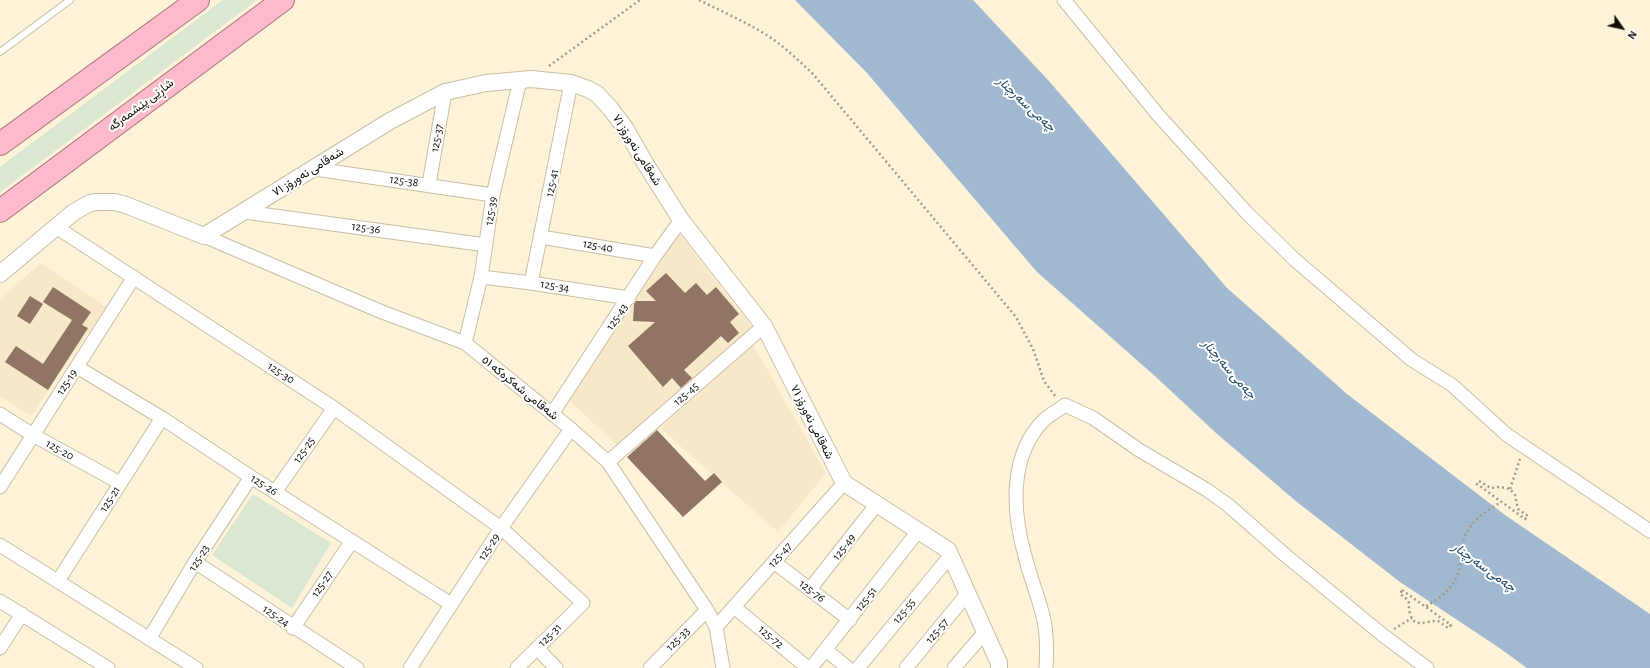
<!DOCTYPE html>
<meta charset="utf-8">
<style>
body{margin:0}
#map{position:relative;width:1650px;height:668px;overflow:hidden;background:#fef2d8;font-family:"Alegreya Sans",sans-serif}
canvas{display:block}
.north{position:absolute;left:1602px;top:8px;width:40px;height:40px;-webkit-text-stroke:3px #fff;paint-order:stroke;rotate:124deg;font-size:11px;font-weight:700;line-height:16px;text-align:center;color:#120e06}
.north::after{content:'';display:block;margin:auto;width:14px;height:18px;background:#120e06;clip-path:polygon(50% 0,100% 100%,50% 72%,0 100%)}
</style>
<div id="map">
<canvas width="1650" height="668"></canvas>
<div class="north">N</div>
</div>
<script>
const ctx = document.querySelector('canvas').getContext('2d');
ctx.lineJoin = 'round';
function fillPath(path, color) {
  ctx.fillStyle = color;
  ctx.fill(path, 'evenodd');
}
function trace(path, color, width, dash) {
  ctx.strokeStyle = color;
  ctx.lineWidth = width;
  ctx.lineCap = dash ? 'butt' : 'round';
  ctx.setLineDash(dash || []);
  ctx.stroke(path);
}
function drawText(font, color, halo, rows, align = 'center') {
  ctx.font = font + ' "Alegreya Sans",Vazirmatn,sans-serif';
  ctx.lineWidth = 4;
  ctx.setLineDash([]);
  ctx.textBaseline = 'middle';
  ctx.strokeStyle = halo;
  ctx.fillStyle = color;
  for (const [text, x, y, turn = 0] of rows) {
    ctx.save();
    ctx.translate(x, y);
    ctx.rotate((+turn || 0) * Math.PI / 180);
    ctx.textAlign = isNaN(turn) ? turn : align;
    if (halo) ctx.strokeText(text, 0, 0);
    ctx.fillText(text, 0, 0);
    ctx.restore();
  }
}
fillPath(new Path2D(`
 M679 234 753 328 619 447 569 400Z
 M41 263 106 307 31 416 0 396V299Z
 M753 345 826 473 778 532 660 428Z`), '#f7e8c7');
fillPath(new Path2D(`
 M223 0H257L0 192V167Z
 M253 494 331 543 292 608 212 555Z`), '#dae7d2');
fillPath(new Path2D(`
 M795 0H973L1048 80 1227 288 1347 394 1505 515 1650 614V668H1527L1498 647 1400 582 1297 502 1216 433 1156 377 1037 272 867 73Z`), '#a0b9d0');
fillPath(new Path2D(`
 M666 273 685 293 696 283 707 295 716 287 739 314 730 322 739 333 728 343 721 336 684 370 692 378 681 388 672 378 663 387 628 346 655 322 633 321 634 304 636 301H656L646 291Z
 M53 287 91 312 82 325 88 328 48 390 5 362 16 346 43 364 72 320 43 302Z
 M30 296 43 304 30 324 17 316Z
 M657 430 705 481 714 473 722 482 683 517 627 457Z`), '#907564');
const service = new Path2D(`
 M0 52 70 0`);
const minor = new Path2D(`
 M1064 0 1159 116 1246 212 1294 259 1412 360 1452 385 1507 435 1650 531
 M315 169 493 195
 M429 184 445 92
 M245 212 486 245
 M56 227 334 408 501 528 583 603 517 668
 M204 236 382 312 465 343 571 429 608 462 707 610 716 627 723 668
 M541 237 655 256
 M481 277 531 283 629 298
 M531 283 571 83
 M465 343 481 277 493 195 520 80
 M77 367 162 418 251 477 451 604
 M0 414 33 435 120 483
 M552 414 655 256 681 220
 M608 462 764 326
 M0 487 134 277
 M275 492 334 408
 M0 545 196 668
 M195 562 357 668
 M774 562 850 620
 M58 581 162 418
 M810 589 877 504
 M0 601 108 668
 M734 607 808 668
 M716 627 844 483
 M293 628 352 541
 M149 639 195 562 251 477
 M0 648 22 614
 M537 648 556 668
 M826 650 848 668
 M410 668 501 528 571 429
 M650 668 707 610
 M811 668 919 530
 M858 668 951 555
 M906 668 968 593
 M954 668 985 632
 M1046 668C1047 652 1047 636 1044 620 1039 598 1030 577 1025 556 1012 510 1009 454 1045 419 1051 414 1059 410 1065 405L1093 418 1139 450 1207 490 1228 505 1285 555 1384 636 1427 668`);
const tertiary = new Path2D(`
 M0 274 74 212 90 203 97 202H115L126 205 204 236 390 121 445 92 486 83 531 79 571 83 588 89 597 94 610 108 625 128 645 163 681 220 764 326 844 483 948 550 999 663V668`);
const trunk = new Path2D(`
 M0 144 198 0
 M0 211 283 0`);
trace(service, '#c9bea5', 8);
trace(minor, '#c9bea5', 15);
trace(tertiary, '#c9bea5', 18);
trace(trunk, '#aa727d', 24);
trace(new Path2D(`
 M699 0C721 11 744 21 765 34 783 45 798 60 813 74L1016 317 1033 349 1044 381 1056 397
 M549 66 640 0
 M1479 481 1491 488 1500 487 1510 489 1515 495 1518 509 1528 516 1525 519 1477 484Z
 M1510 489 1520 459
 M1402 590 1451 625 1448 628 1438 621C1427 620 1414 630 1410 613 1408 608 1410 604 1408 600L1400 594Z
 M1426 606C1442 598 1457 585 1460 565 1461 554 1461 542 1467 532 1474 518 1489 510 1501 502
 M1394 629 1412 618`), '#a39a87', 2.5, [2, 3]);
trace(service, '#fff', 6);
trace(minor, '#fff', 13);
trace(tertiary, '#fff', 16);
trace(trunk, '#fcbaca', 22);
drawText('12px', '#120e06', '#fff', [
 ["شاڕێی پێشمەرگە",141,105,-37],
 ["125-37",437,138,-80],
 ["شەقامی نەورۆز ٧١",637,150,58],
 ["شەقامی نەورۆز ٧١",308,172,-32],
 ["125-38",404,181,8],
 ["125-41",552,183,-79],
 ["125-39",491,211,-81],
 ["125-36",366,228,8],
 ["125-40",598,246,10],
 ["125-34",555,286,9],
 ["125-43",617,317,-56],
 ["125-30",281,373,33],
 ["125-19",67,382,-57],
 ["شەقامی شەکرەکە ٥١",520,388,39],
 ["125-45",686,394,-41],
 ["شەقامی نەورۆز ٧١",812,422,63],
 ["125-20",60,450,29],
 ["125-25",304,450,-55],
 ["125-26",264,485,32],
 ["125-21",110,499,-57],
 ["125-29",489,547,-57],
 ["125-49",844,547,-52],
 ["125-47",780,555,-48],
 ["125-23",199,558,-58],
 ["125-27",322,584,-56],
 ["125-76",812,591,37],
 ["125-51",866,599,-52],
 ["125-55",904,611,-51],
 ["125-24",276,616,34],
 ["125-57",937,631,-50],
 ["125-31",550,635,-45],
 ["125-72",771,637,40],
 ["125-33",678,639,-45]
]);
drawText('italic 13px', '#204869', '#fff', [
 ["چەمی سەرچنار",1026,104,43],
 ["چەمی سەرچنار",1229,369,49],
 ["چەمی سەرچنار",1484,567,36]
]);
</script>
